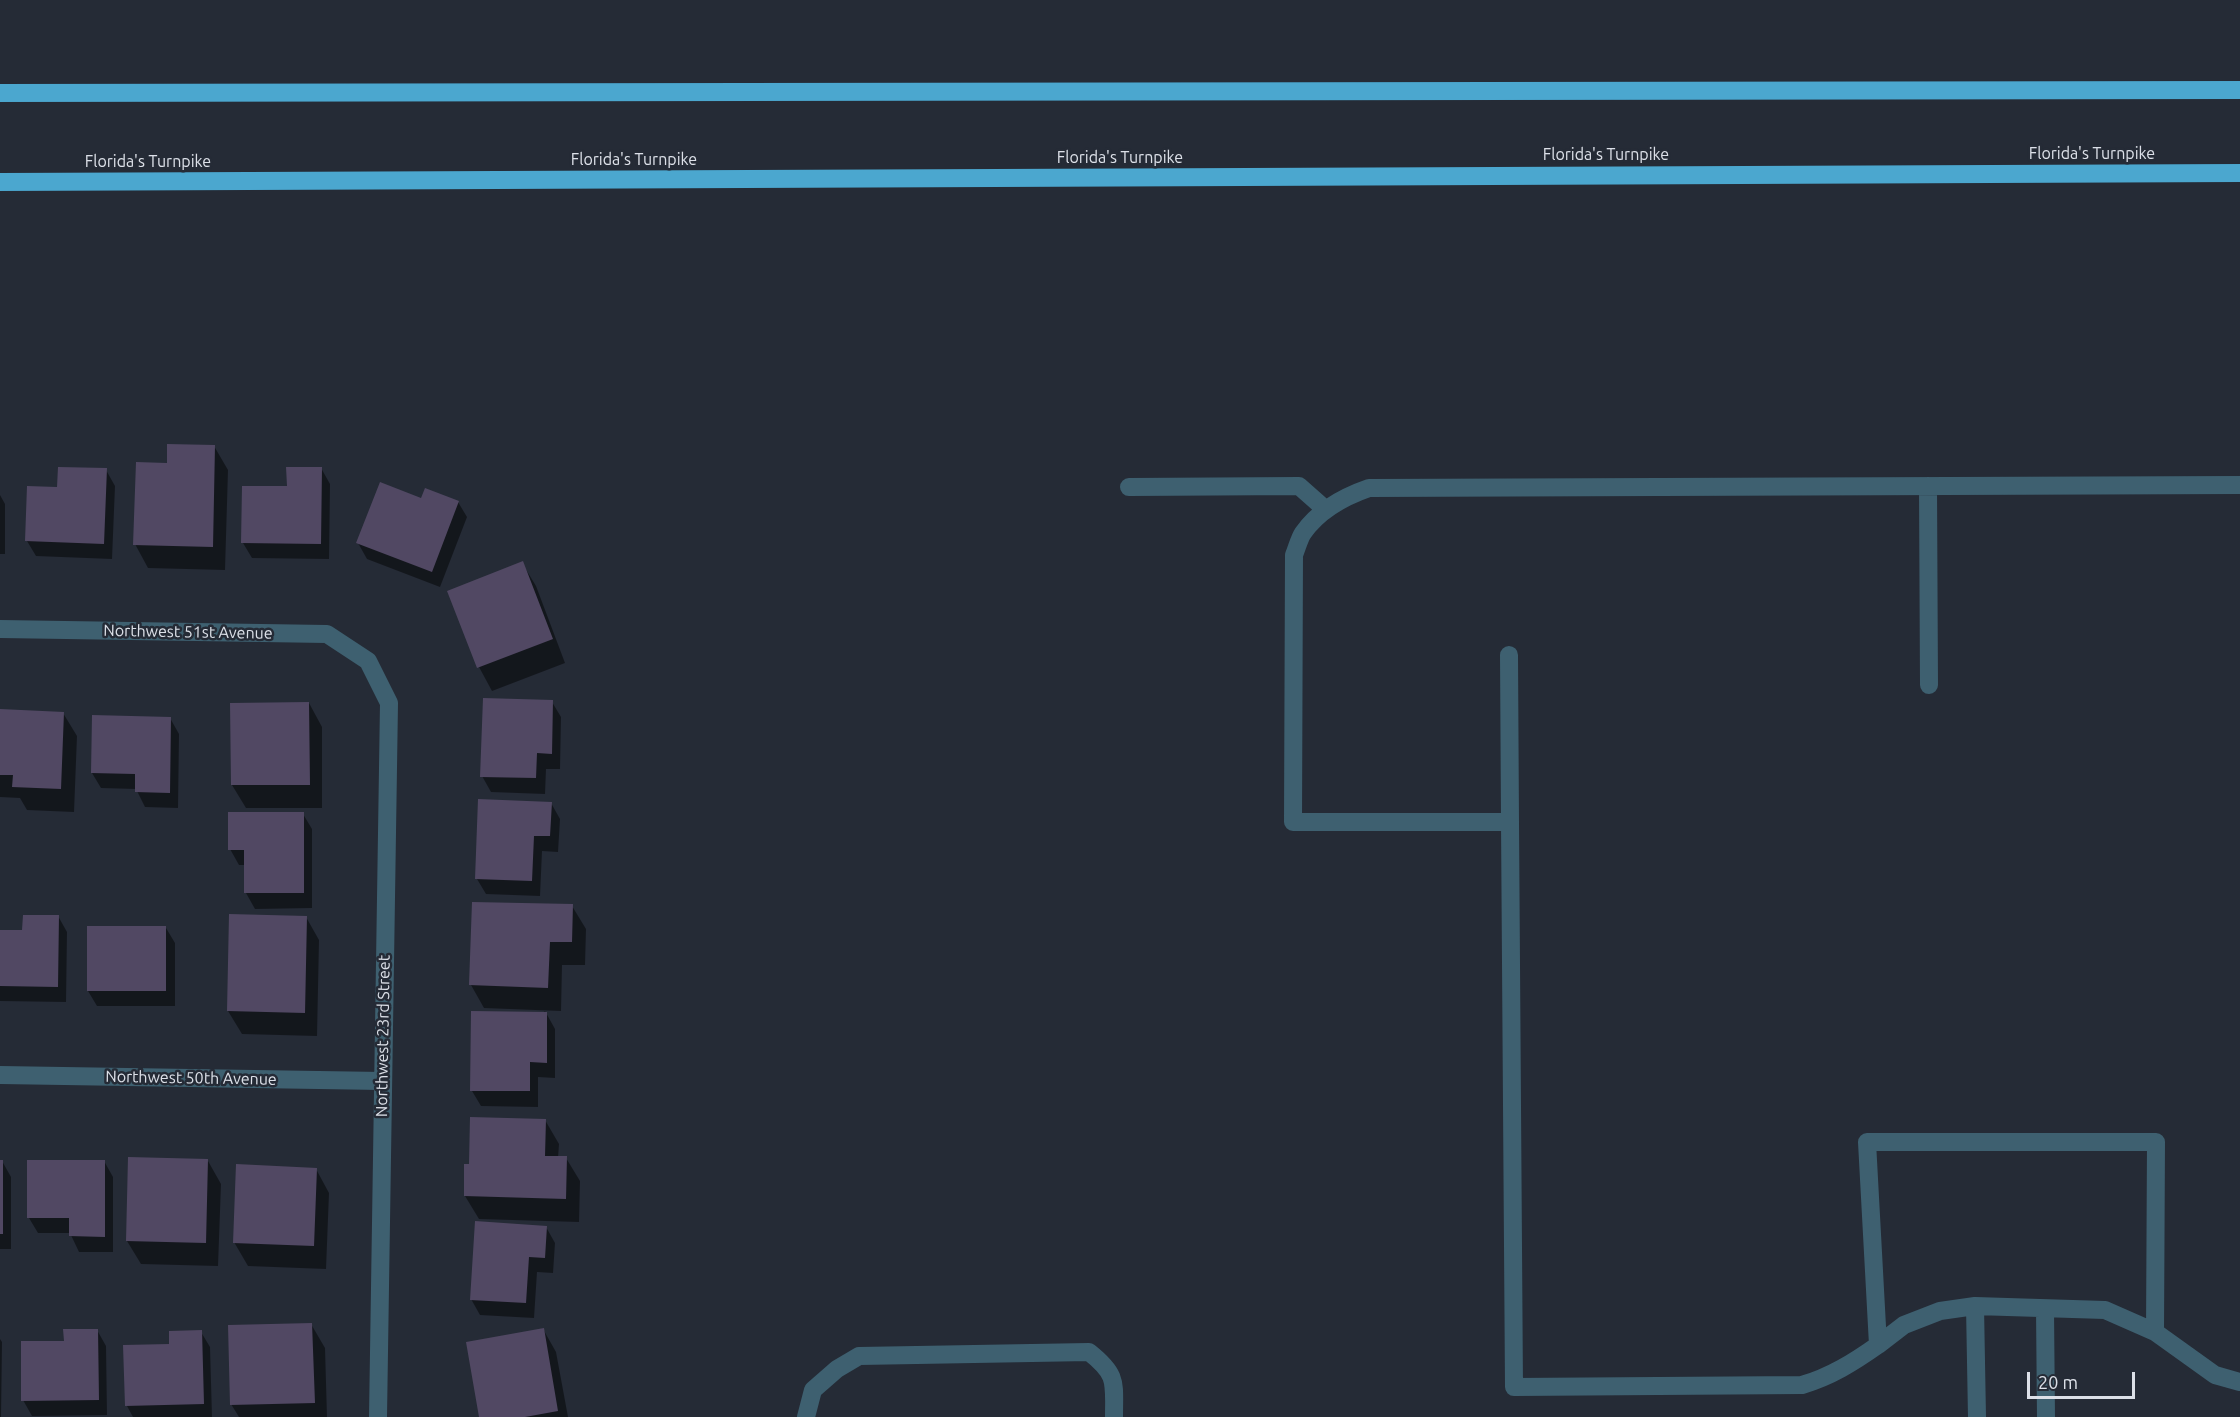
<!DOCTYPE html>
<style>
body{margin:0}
#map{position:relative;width:2240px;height:1417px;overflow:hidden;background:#252b36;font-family:Ubuntu,sans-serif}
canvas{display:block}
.scale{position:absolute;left:2027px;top:1372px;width:108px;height:27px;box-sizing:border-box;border:3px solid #dce0e8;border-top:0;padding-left:8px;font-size:18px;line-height:21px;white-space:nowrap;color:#dce0e8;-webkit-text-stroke:4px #252b36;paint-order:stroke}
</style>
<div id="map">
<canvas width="2240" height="1417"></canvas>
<div class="scale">20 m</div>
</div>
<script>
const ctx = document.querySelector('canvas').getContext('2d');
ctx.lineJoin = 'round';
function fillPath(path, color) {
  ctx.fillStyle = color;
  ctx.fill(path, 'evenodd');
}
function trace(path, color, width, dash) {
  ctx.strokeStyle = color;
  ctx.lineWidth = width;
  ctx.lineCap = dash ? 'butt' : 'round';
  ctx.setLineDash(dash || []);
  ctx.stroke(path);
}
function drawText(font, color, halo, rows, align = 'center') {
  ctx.font = font + ' Ubuntu,sans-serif';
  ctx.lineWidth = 5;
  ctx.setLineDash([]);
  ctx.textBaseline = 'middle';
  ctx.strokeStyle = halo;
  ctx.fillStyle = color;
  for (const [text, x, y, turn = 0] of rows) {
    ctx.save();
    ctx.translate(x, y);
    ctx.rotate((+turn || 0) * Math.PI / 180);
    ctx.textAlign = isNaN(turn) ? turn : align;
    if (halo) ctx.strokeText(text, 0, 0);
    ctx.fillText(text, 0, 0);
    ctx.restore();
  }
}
fillPath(new Path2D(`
 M214 446 228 470 225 570 148 568 135 544 168 465Z
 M321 468 330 484 329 559 252 558 243 543 288 488Z
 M106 470 115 486 112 559 36 556 27 541 59 489Z
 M0 495 5 504V554H0Z
 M422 500 458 502 467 517 440 587 367 559 358 543Z
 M522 563 536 586 565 663 492 691 479 667Z
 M552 702 561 717 560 769H546L545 794 491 792 482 776Z
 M309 703 322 727V808H246L232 785Z
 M0 711 63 713 77 736 74 812 27 810 20 798 0 797Z
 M170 718 179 734 178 808 145 807 136 789 101 788 92 773Z
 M551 803 560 819 558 852 542 851 540 896 486 894 477 879Z
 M303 814 312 829V908L255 909 246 893V865H239L230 849Z
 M572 906 586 929 585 965H562L561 1011 484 1008 471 985Z
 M58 916 67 932 66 1002 0 1001V931L24 932Z
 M306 917 319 940 317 1036 242 1034 228 1011Z
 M166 928 175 943V1006H97L88 991Z
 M545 1011 555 1029V1078L538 1077V1107L481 1106 472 1091Z
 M545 1120 559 1144 558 1158H566L580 1181 579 1222 479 1219 465 1196Z
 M0 1161H2L11 1177V1249H0Z
 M104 1161 113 1177V1252H79L70 1233H38L29 1218Z
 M208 1161 221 1184 218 1266 141 1264 127 1241Z
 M316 1169 329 1193 326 1269 248 1266 234 1242Z
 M546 1227 555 1243 553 1273 537 1272 534 1318 480 1315 471 1299Z
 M311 1324 325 1348 327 1417H239L231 1404Z
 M543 1329 556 1352 568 1417H481Z
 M97 1330 106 1346 107 1415 32 1416 23 1400 65 1342Z
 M201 1332 210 1347 212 1417H133L127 1406 171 1345Z
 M0 1339 2 1342 1 1417H0Z`), '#0007');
fillPath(new Path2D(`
 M167 444 215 445 213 547 133 545 136 462 167 463Z
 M58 467 107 468 104 544 25 541 27 486 57 487Z
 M286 467H322L321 544 241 543 242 486H287Z
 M380 482 421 498 425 488 459 501 432 572 356 543Z
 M523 561 553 639 477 668 447 591Z
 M483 698 553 700 552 754 537 753 536 778 480 777Z
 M309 702 310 785H231L230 703Z
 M0 709 64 712 61 789 12 787 13 775H0Z
 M92 715 171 717 170 793 135 792V774L91 773Z
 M478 799 552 802 550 836H534L532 881 475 879Z
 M228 812H304V893H244V850H228Z
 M472 902 573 904 572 942H550L548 988 469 985Z
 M229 914 307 916 305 1013 227 1011Z
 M23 915H59L58 987 0 986V930H22Z
 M87 926H166V991H87Z
 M471 1011 547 1012V1063L530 1062V1091H470Z
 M470 1117 546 1119 545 1156H567L566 1199 464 1196V1164H469Z
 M128 1157 208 1159 206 1243 126 1241Z
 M0 1160H3V1234H0Z
 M27 1160H105V1237L69 1236V1218H27Z
 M236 1164 317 1168 314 1246 233 1243Z
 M475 1221 547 1226 545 1258 529 1257 526 1303 470 1300Z
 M312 1323 315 1403 230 1405 228 1325Z
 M544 1328 558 1411 525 1417H479L466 1342Z
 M63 1329H98L99 1400 21 1401V1341H64Z
 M202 1330 204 1404 125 1406 123 1345 169 1344V1331Z`), '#514863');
trace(new Path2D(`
 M1928 486 1929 685
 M1129 487 1299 486 1325 509
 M1509 655 1510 822H1293L1294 555C1297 548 1299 539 1303 533 1319 510 1343 497 1369 488L2240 485
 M1510 822 1514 1387 1802 1385C1830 1377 1854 1362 1878 1345
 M1975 1306 1977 1417
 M2045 1309 2046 1417
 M2155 1332 2156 1142H1867L1878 1345 1904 1325 1940 1311 1975 1306 2105 1310 2155 1332 2215 1375 2240 1382
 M806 1417 813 1390 837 1369 859 1356 1089 1352C1118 1375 1114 1382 1114 1417`), '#3e6070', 18);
trace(new Path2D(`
 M0 629 327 634 368 661 389 703 378 1417
 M0 1075 382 1081`), '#3e6070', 18);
trace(new Path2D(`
 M0 93 2240 90
 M0 182 2240 173`), '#4ba7cf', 18);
drawText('16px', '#dce0e8', '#252b36', [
 ["Florida's Turnpike",2092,154],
 ["Florida's Turnpike",1606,155],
 ["Florida's Turnpike",1120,158],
 ["Florida's Turnpike",634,160],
 ["Florida's Turnpike",148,162],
 ["Northwest 51st Avenue",188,632,1],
 ["Northwest 23rd Street",383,1036,-89],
 ["Northwest 50th Avenue",191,1078,1]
]);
</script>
